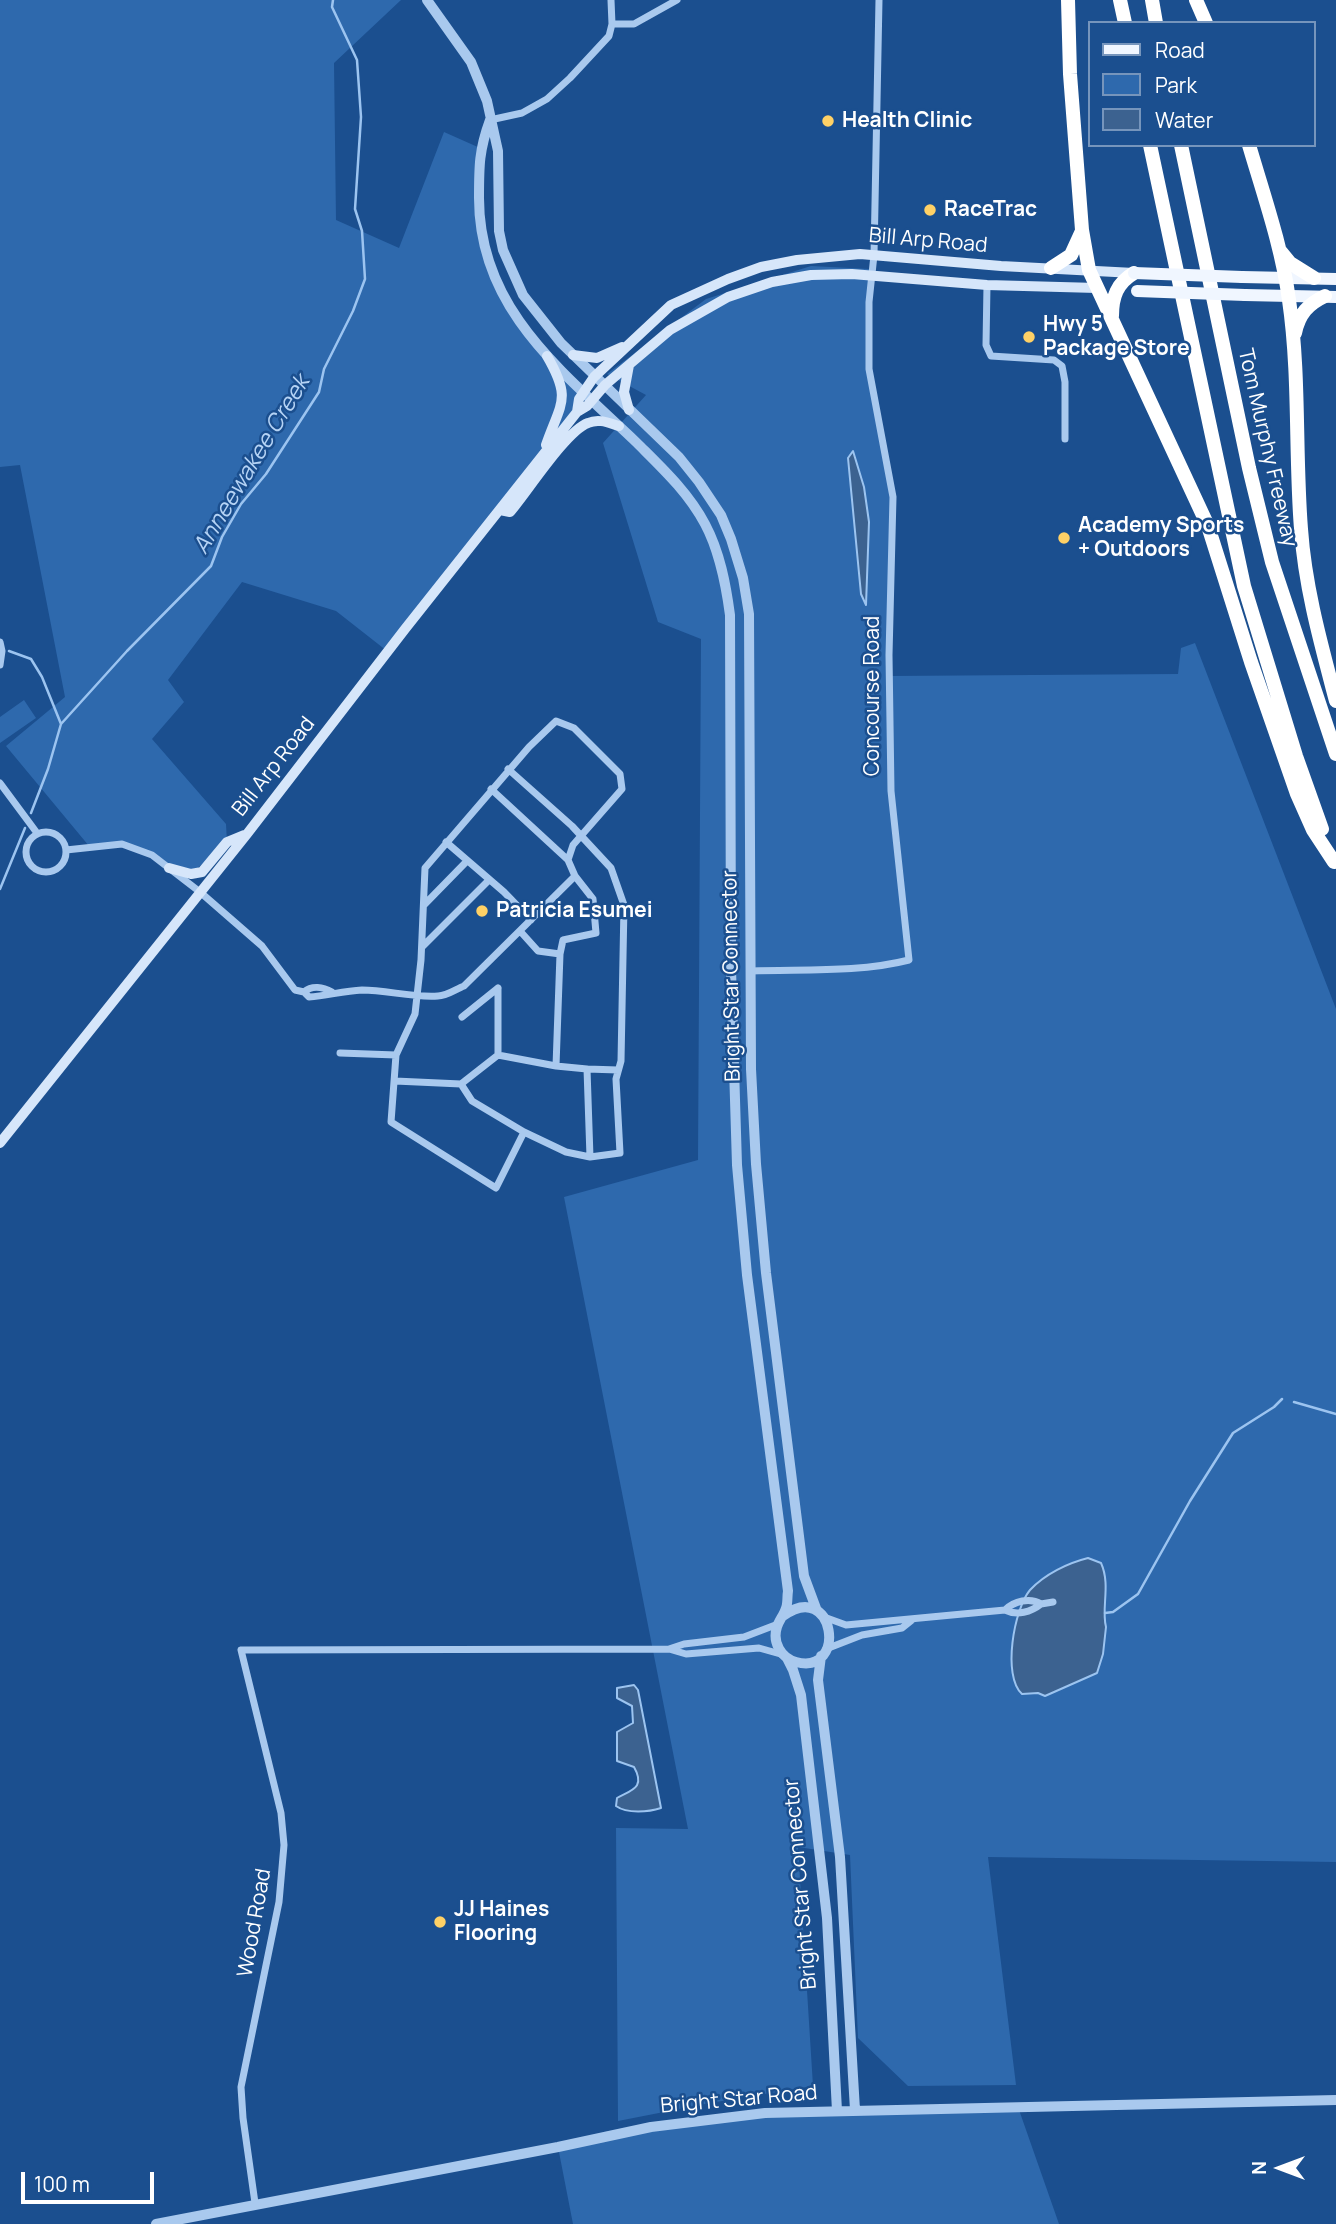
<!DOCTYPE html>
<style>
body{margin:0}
#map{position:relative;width:1336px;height:2224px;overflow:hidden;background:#1b4f8f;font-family:Manrope,sans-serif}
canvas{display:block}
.legend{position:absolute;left:1088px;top:21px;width:228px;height:126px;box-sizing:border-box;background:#1b4f8f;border:2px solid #7695bc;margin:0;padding:9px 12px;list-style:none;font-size:21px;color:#fff}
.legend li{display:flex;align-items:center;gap:14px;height:35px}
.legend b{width:35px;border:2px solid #7695bc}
.north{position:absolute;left:1245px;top:2133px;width:70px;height:70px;-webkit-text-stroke:5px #1b4f8f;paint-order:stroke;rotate:270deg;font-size:19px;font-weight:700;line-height:28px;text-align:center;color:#fff}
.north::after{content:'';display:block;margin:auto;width:24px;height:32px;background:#fff;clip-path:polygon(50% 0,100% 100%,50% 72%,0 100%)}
.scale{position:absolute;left:21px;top:2172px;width:133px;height:32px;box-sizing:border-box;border:4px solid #fff;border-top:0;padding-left:9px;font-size:21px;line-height:24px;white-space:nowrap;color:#fff;-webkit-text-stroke:5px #1b4f8f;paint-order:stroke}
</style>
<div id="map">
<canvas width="1336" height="2224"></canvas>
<ul class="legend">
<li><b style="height:9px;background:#f0f6ff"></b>Road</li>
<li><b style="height:19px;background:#2e69ad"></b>Park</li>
<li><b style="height:19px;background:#3c6290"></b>Water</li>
</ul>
<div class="north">N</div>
<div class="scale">100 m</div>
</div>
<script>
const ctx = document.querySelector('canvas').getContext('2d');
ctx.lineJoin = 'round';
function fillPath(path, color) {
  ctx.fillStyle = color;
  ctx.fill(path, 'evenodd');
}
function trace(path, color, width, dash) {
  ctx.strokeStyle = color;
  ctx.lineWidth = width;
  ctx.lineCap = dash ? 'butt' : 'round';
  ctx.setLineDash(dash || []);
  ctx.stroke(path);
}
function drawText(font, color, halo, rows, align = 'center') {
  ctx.font = font + ' Manrope,sans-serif';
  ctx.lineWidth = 5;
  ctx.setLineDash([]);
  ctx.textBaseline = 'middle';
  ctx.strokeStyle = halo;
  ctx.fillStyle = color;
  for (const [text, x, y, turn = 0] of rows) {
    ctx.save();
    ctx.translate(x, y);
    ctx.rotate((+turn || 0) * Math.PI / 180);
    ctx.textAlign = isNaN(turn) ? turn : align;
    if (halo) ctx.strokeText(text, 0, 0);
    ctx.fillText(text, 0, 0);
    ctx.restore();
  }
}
fillPath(new Path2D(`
 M0 0H401L334 63 336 220 399 248 444 132 480 148 479 214 507 305 584 391 577 412 387 651 336 611 242 582 168 680 184 702 152 739 226 824 227 842 191 874 122 844 89 846 6 746 65 697 20 465 0 467Z
 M811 266 869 269V369L893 497 889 676 1178 674 1181 648 1195 643 1336 1009V1862L988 1857 1016 2085 908 2086 858 2038 850 1855 798 1847 813 2086 710 2103 618 2121 616 1828 688 1829 564 1197 698 1160 701 639 658 622 603 443 646 395 607 374 706 299Z
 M24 700 36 718 0 743V717Z
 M1018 2107 1059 2224H573L558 2147 707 2120Z`), '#2e69ad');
const water = new Path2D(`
 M853 451 864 487 869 522 866 605 861 594 848 458Z
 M1088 1558 1101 1563C1111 1585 1101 1608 1106 1627L1103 1654 1097 1673 1045 1696 1038 1693 1022 1694C1002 1676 1014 1609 1030 1590 1045 1574 1068 1563 1088 1558Z
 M634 1685 638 1690 661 1808C649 1812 627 1814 616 1806L617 1798C631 1790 646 1788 634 1767L617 1761V1732L633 1723 632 1706 617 1698V1688Z`);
fillPath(water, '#3c6290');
trace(water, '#9cc4f0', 2);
trace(new Path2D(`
 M9 651 31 659 42 677 61 724
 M31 813 48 769 61 724 127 651 211 566 222 537 241 504 266 474 319 392 324 369 353 311 365 279 362 231 355 209 361 117 357 60 332 7 333 0
 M0 889 25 828
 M1294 1402 1336 1414
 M1105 1613 1113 1612 1138 1594 1190 1501 1233 1433 1274 1407 1282 1399`), '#9cc4f0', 2.5);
trace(new Path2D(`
 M612 24H634L677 0
 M490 120 522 113 547 99 570 78 609 36 612 24 611 0
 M987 285 986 345 991 356 1054 360 1062 366 1065 382V439
 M0 642 2 651 0 665
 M508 769 572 826 611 868 624 905 621 1061 616 1079 620 1153 590 1157
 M0 783 37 833
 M491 789 568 860
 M26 852a20 20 0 1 1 40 0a20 20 0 1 1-40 0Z
 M446 842 504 892 531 920
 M66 850 122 844 152 855 200 892 262 946 295 990 304 992 309 997C327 996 342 991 362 990 387 990 413 998 438 996 447 996 456 989 464 986L575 876 568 860 573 845 622 789 620 774 574 728 556 721 529 747 425 868 421 960 415 1014 396 1055 391 1122 496 1188 524 1132 566 1152 590 1157 587 1069 556 1066 560 954 538 951 520 931
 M424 905 467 861
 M422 947 489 880
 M560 954 563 940 596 933 593 899 575 876
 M751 971C803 969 858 973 909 960L891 791 889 655 893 497 869 369V302L874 255 879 0
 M304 992C312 985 323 987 332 992
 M462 1017 498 988
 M340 1053 396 1055
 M498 1055 556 1066
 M587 1069 618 1070
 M395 1081 461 1084 498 1055V988
 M461 1084 472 1101 524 1132
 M1041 1604 1053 1602
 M824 1617 846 1625 1005 1610C1017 1616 1031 1612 1041 1604 1030 1597 1014 1601 1005 1610
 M778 1624 744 1637 684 1644 669 1649 686 1654 759 1648 784 1655
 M826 1649 862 1635 902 1628 912 1620
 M255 2203 243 2118 241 2087 279 1902 284 1845 281 1813 241 1650 669 1649`), '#a9c9ee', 7);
trace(new Path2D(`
 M427 0 471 62 487 101 498 151 499 231 503 250 523 295 561 343 679 457 699 482 721 515 731 539 743 578 749 614 751 1069 756 1164 766 1273 804 1576 817 1611
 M490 120C479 150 479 166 479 198 479 310 563 372 637 443 662 468 688 492 705 524 720 552 726 585 730 615L731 969 737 1165 747 1275 788 1591C787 1597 788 1603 786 1608 784 1615 779 1620 777 1627 772 1642 781 1658 796 1662 848 1676 835 1578 783 1616
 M821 1656 818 1680 840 1857 855 2110
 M787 1658 793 1670 801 1695 827 1918 837 2111
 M156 2224 558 2147 651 2127 765 2113 1336 2100`), '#a9c9ee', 10);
trace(new Path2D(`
 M573 355 597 358 622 347
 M629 365 624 392 629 410
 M577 412 579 399 594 377 671 305 728 279 761 267 797 260 860 254 1001 266 1134 273
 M546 445C561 402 572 399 547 356
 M500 510 510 512C528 491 566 431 588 423 599 418 609 423 619 426
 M169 868 191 874 202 872 227 842 244 835
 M0 1143 247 834 405 629 577 412 587 406 605 385 670 330 728 297 772 282 811 275 852 274 987 285 1097 288`), '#d6e6fa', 10);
trace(new Path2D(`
 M1242 277 1336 279
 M1245 295 1336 297`), '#f0f6ff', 12);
trace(new Path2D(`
 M1068 0 1070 74 1082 230 1089 270 1208 526 1251 662 1297 794 1313 830 1334 862
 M1120 0 1125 23
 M1152 0 1156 23
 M1196 0 1206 23
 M1150 145 1244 586 1296 756 1322 829
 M1181 145 1249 468 1272 562 1336 754
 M1249 145C1264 196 1282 247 1289 300 1300 375 1295 453 1301 529 1305 587 1321 644 1336 701
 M1281 252 1290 263 1314 278
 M1051 268 1071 255 1082 231
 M1112 316C1112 297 1117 283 1134 273
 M1295 333C1299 314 1308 304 1325 296`), '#fff', 14);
trace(new Path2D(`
 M1134 273 1242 277
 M1137 291 1245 295`), '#f0f6ff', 12);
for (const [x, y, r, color] of [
 [828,121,7,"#ffd166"],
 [930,210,7,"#ffd166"],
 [1029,337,7,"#ffd166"],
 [1064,538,7,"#ffd166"],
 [482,911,7,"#ffd166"],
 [440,1922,7,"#ffd166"]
]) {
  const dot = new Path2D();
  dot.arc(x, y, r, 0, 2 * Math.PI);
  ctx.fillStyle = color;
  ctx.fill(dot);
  trace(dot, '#1b4f8f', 2.5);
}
drawText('bold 21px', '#fff', '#1b4f8f', [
 ["Health Clinic",842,121],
 ["RaceTrac",944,210],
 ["Hwy 5",1043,325],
 ["Package Store",1043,349],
 ["Academy Sports",1078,526],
 ["+ Outdoors",1078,550],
 ["Patricia Esumei",496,911],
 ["JJ Haines",454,1910],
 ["Flooring",454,1934]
], 'left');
drawText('21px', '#fff', '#1b4f8f', [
 ["Bill Arp Road",928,241,5],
 ["Tom Murphy Freeway",1267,448,77],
 ["Concourse Road",873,696,-90],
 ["Bill Arp Road",274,767,-52],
 ["Bright Star Connector",732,976,-91],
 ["Bright Star Connector",801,1884,-95],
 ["Wood Road",255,1923,-80],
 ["Bright Star Road",739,2100,-5]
]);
drawText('italic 23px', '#b5d3f5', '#1b4f8f', [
 ["Anneewakee Creek",252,465,-59]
]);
</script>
